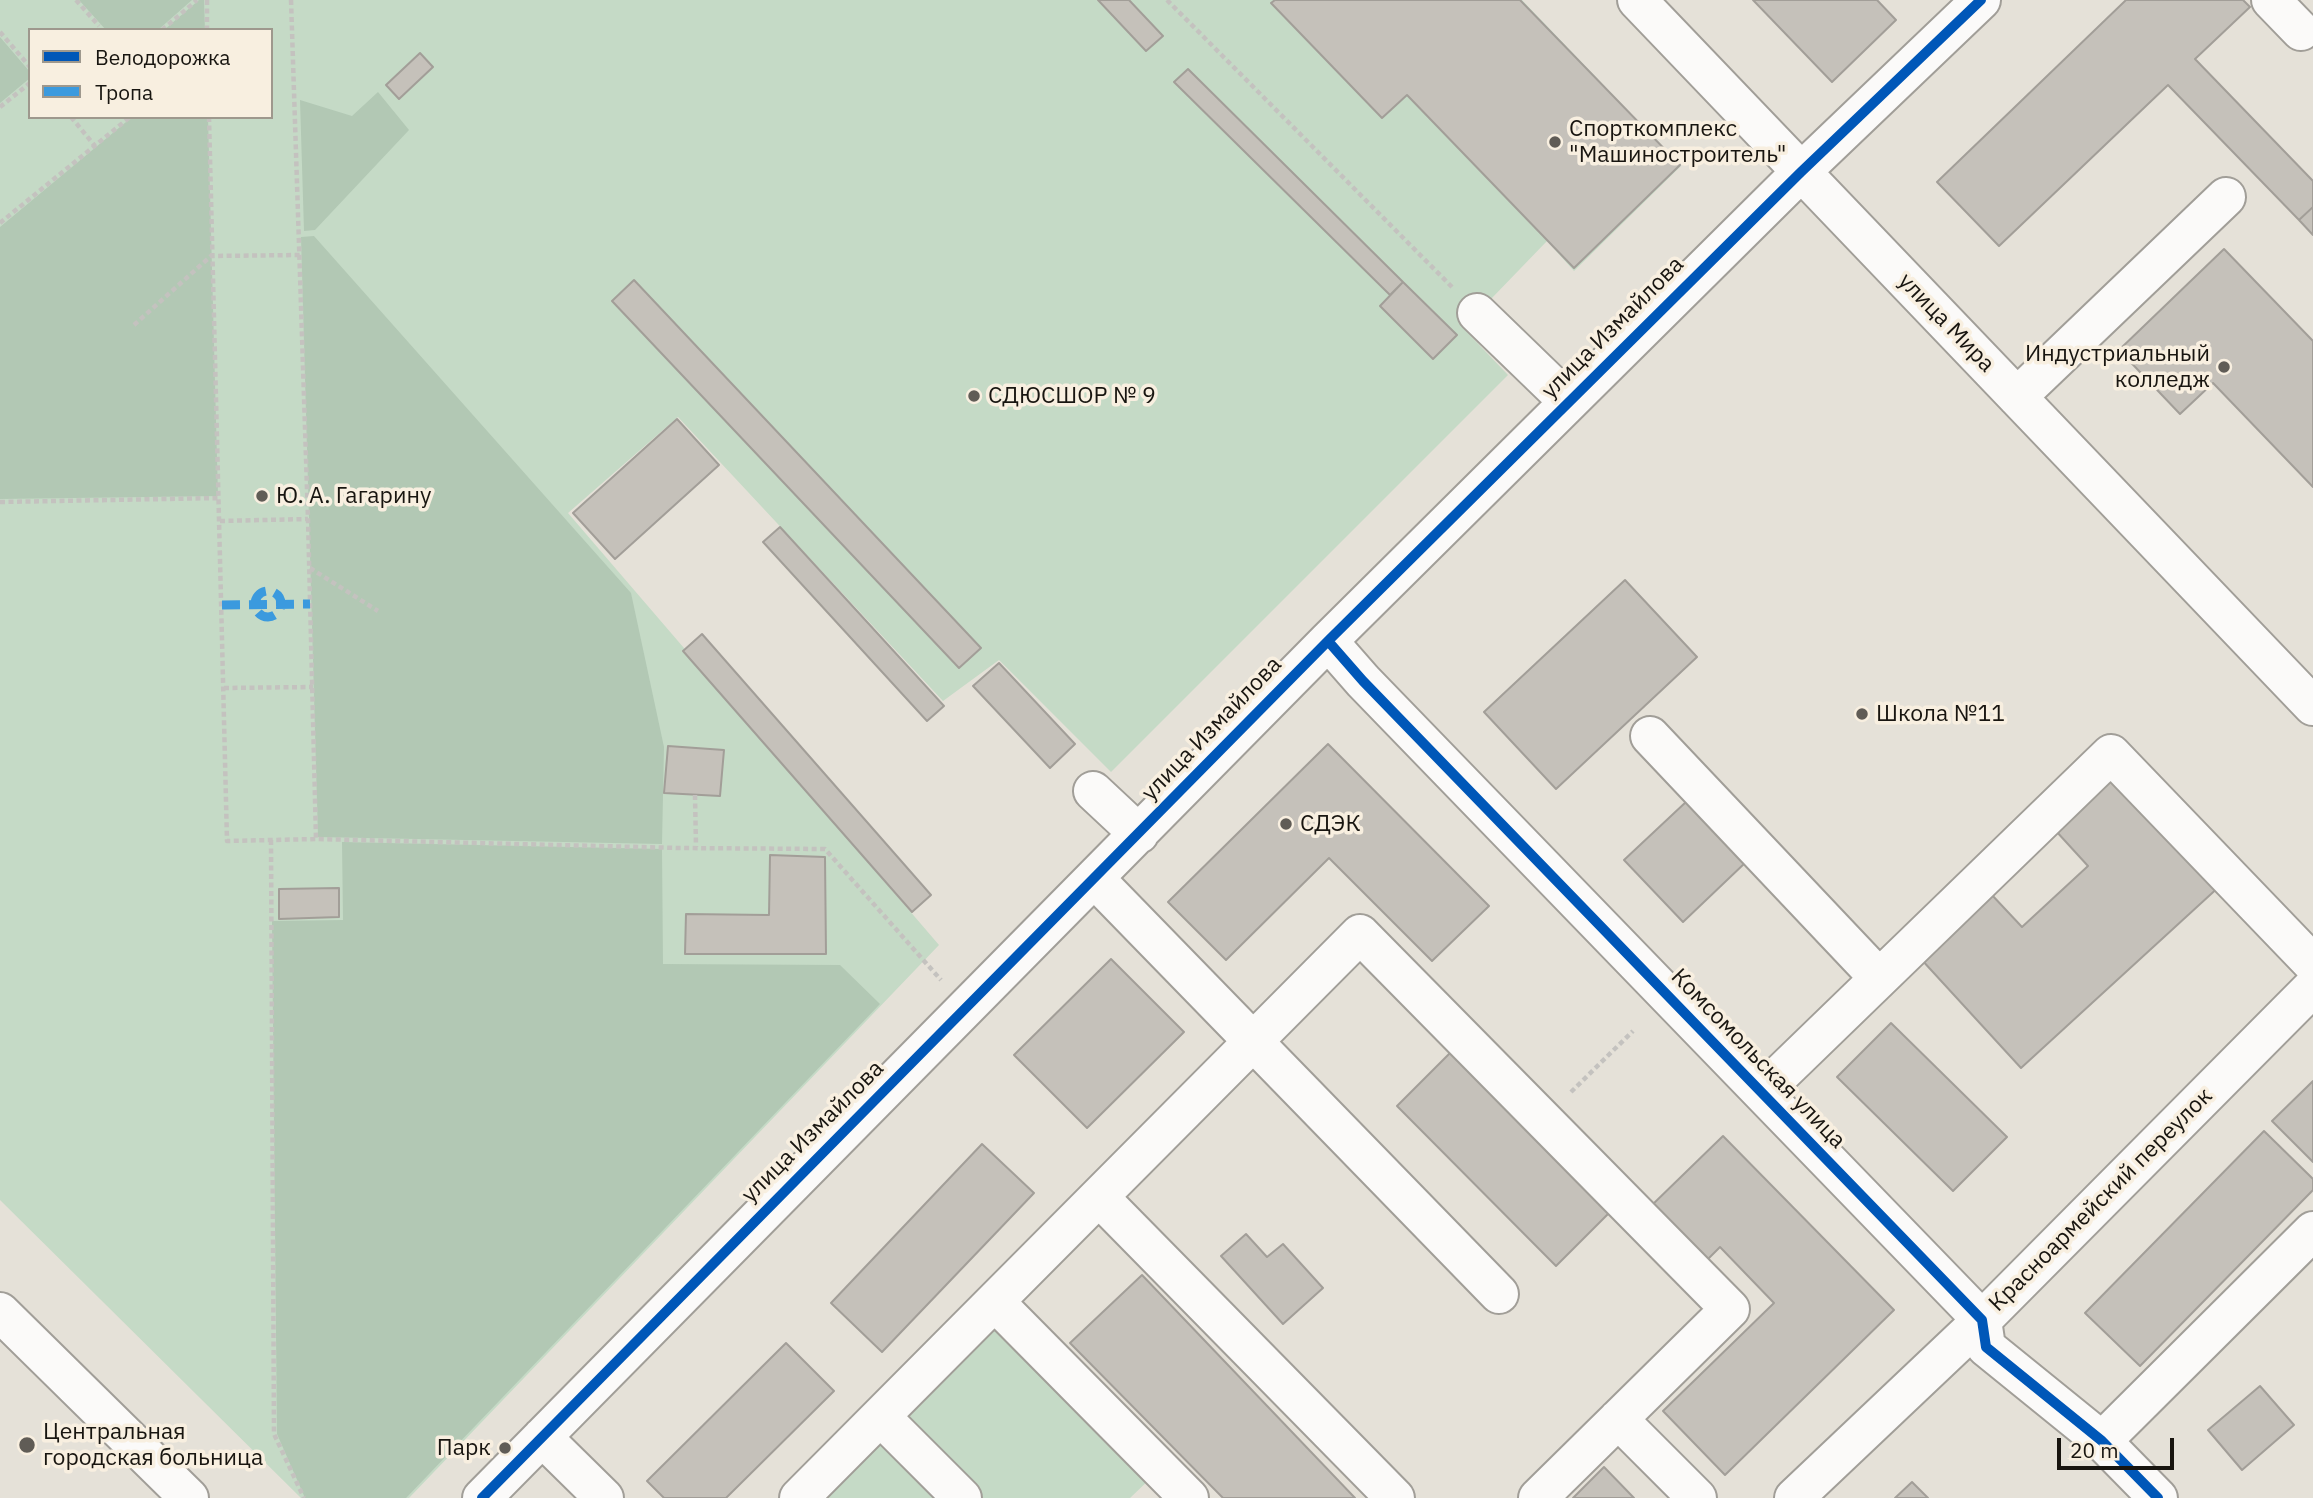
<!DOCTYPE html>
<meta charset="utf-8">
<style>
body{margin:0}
#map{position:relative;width:2313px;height:1498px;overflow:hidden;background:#e5e1d8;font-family:"IBM Plex Sans",sans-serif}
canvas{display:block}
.legend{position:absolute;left:28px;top:28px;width:245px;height:91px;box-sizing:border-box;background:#f8efe0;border:2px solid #9e988d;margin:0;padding:9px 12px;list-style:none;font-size:21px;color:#181510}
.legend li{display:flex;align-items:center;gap:14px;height:35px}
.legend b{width:35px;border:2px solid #9e988d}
.scale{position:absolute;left:2057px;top:1438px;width:117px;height:32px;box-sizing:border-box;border:4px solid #181510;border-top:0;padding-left:9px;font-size:21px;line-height:24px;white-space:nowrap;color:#181510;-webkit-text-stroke:5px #f8efe0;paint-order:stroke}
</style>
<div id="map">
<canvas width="2313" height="1498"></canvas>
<ul class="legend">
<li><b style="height:9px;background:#0057b8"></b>Велодорожка</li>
<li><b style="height:9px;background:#3b9ade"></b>Тропа</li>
</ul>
<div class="scale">20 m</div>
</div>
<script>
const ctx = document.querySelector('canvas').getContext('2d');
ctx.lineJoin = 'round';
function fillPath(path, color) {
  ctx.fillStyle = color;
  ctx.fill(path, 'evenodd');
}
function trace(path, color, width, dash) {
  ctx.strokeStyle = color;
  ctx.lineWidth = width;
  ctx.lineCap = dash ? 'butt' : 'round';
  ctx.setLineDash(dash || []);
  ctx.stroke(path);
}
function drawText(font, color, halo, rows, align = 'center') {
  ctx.font = font + ' "IBM Plex Sans",sans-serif';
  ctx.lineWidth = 7;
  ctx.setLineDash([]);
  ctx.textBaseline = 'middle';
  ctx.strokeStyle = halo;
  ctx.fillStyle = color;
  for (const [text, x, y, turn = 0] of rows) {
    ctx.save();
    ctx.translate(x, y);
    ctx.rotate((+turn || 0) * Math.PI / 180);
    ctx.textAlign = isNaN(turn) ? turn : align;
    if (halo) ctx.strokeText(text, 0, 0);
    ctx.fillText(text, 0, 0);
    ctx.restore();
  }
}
fillPath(new Path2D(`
 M0 0H1522L1681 166 1574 271 1547 241 1463 328 1508 375 1111 772 999 660 943 701 678 417 568 513 939 945 409 1498H301L0 1200ZM30 30H271V117H30Z
 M1003 1321 1153 1476 1130 1498H975L900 1422Z
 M886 1433 951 1498H820Z`), '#c5dac6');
fillPath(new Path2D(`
 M79 0H192L158 30H106Z
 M199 0H204L205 30H164Z
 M0 37 30 72V78L0 103Z
 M378 92 409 130 315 230 304 231 300 100 352 116Z
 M132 117H208L218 496 0 499V227Z
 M314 236 631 593 664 747 662 844 318 837 301 237Z
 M342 842 662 849 663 964 840 965 880 1004 406 1498H305L277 1434 272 921 343 920Z`), '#b2c8b4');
const building = new Path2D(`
 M1098 0H1129L1163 36 1146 51Z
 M1275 0H1520L1680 165 1574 268 1407 95 1382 118 1271 3Z
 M1753 0H1877L1896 20 1832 82Z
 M2126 0H2243L2250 7 2195 59 2313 181V207L2299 220 2168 85 1999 246 1937 182Z
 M420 53 433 67 399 99 386 85Z
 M1188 69 1403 282 1390 295 1174 82Z
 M2313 207V235L2299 220Z
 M2224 249 2313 341V487L2213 383 2180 414 2119 350Z
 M634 280 981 648 959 668 612 301Z
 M1403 282 1457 335 1433 359 1380 306Z
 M677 419 719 465 615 559 573 513Z
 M780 527 944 706 927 721 763 542Z
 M1625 580 1697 657 1556 789 1484 712Z
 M702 634 931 895 912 912 683 651Z
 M999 663 1075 744 1050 768 973 686Z
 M1328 744 1489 906 1432 961 1329 858 1226 960 1168 902Z
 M668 746 724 750 720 796 664 793Z
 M2120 772 2222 884 2021 1068 1921 959 1991 894 2022 927 2088 866 2056 831Z
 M1687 801 1746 862 1683 922 1624 860Z
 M770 855 825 857 826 954H685L686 914 769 915Z
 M339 888V917L279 919V889Z
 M1111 959 1184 1032 1087 1128 1014 1055Z
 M1891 1023 2007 1137 1953 1191 1837 1077Z
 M1455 1048 1614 1208 1556 1266 1397 1106Z
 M2313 1081V1162L2272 1121Z
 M2264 1131 2313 1179V1190L2140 1366 2085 1313Z
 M1723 1136 1894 1310 1725 1475 1663 1411 1774 1303 1720 1247 1705 1262 1651 1206Z
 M982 1144 1034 1193 882 1352 831 1303Z
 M1246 1234 1267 1257 1283 1244 1323 1288 1283 1324 1221 1256Z
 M1142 1275 1355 1498H1223L1070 1343Z
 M786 1343 834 1391 726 1498H664L647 1481Z
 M2260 1386 2294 1425 2242 1470 2208 1430Z
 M1604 1467 1634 1498H1573Z
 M1912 1482 1928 1498H1895Z`);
fillPath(building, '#c5c1ba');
trace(building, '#a29e98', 2);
const minor = new Path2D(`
 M1637 0 2313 706
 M2271 0 2301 31
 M1477 313 1569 402
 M2017 397 2226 197
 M1328 641 1363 681 1982 1320 1986 1347 2102 1441 2158 1498
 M1650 736 1879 978
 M1093 791 1139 834
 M1095 879 1499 1294
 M1762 1092 2111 754 2313 964
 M1099 1197 1395 1498
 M995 1302 1189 1498
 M0 1312 189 1498
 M881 1417 962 1498
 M1618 1419 1697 1498
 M542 1437 604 1498
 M2102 1441 2313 1231
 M482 1498 1328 641 1801 172 1981 0
 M799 1498 1360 934 1730 1309 1538 1498
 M1794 1498 1982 1320 2313 987`);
trace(minor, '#a19e98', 42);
trace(new Path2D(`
 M76 0 99 26
 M207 0V30
 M291 0 308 519 316 839
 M1167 0 1452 287
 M162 30 197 0
 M0 32 30 67
 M0 107 30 83
 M71 117 95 146
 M209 117 227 841 316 839 679 848 825 849 941 980
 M0 223 130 117
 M134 325 211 256 300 255
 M0 502 220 498
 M220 521 308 519
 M310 568 378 611
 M224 688 313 687
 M695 795 696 847
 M271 840 274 1434 304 1498
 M1571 1092 1633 1031`), '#c4c2bf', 4.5, [5, 3.5]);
trace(minor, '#fbfaf9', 38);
trace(new Path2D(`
 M255 604a13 13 0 1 1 26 0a13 13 0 1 1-26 0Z
 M222 605 310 604`), '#3b9ade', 9, [18, 9]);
trace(new Path2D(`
 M1328 641 1363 681 1982 1320 1986 1347 2102 1441 2158 1498
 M482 1498 1328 641 1801 172 1981 0`), '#0057b8', 10);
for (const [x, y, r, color] of [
 [1555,142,7,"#605c56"],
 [2224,367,7,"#605c56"],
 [974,396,7,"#605c56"],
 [262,496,7,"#605c56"],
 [1862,714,7,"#605c56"],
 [1286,824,7,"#605c56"],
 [27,1445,9,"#605c56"],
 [505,1448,7,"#605c56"]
]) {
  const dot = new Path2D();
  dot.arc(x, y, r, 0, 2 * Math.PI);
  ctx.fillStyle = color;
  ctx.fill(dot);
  trace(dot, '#f8efe0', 2.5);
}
drawText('23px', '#181510', '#f8efe0', [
 ["Спорткомплекс",1569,129],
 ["\"Машиностроитель\"",1569,155],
 ["Индустриальный",2210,354,"right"],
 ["колледж",2210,380,"right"],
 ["СДЮСШОР № 9",988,396],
 ["Ю. А. Гагарину",276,496],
 ["Школа №11",1876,714],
 ["СДЭК",1300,824],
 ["Центральная",43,1432],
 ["городская больница",43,1458],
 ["Парк",491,1448,"right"]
], 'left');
drawText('23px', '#181510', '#f8efe0', [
 ["улица Мира",1946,323,46],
 ["улица Измайлова",1613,328,-45],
 ["улица Измайлова",1212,729,-46],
 ["Комсомольская улица",1758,1059,46],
 ["улица Измайлова",813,1132,-45],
 ["Красноармейский переулок",2101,1200,-45]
]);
</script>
